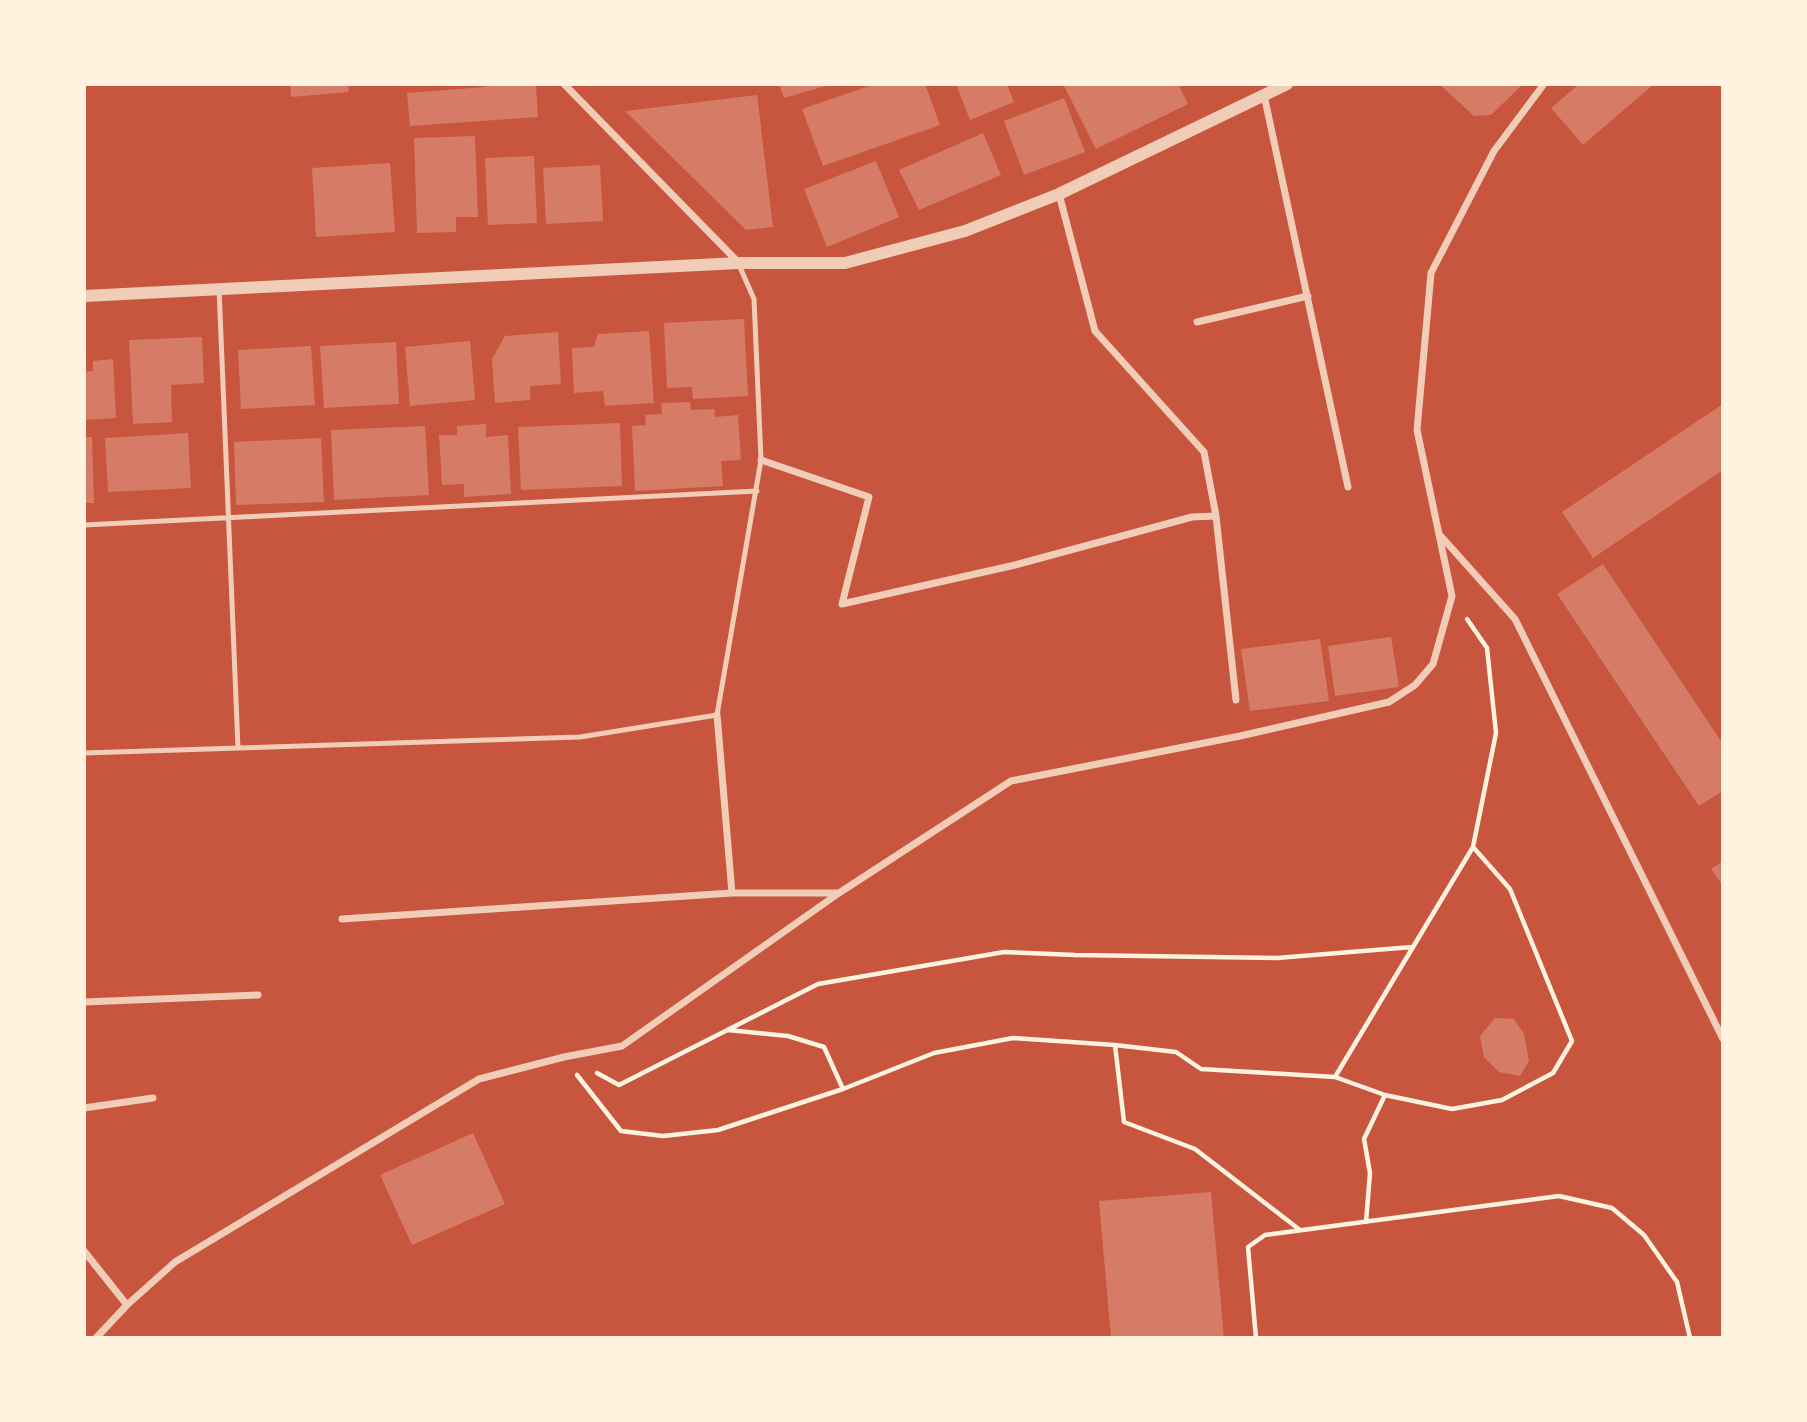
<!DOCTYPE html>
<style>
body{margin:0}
#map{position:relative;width:1807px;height:1422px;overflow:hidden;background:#c8553d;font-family:Ubuntu,sans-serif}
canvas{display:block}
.frame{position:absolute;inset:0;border:86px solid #fff3e0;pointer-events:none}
</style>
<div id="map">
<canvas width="1807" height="1422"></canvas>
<div class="frame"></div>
</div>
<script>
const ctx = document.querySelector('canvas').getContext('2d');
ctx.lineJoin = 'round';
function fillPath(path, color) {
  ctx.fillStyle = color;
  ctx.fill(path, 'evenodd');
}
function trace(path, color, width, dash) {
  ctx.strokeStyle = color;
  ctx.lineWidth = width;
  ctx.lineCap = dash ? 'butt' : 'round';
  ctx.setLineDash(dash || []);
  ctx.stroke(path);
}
fillPath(new Path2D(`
 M290 84H348L349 92 291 97Z
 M485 84H536L538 117 410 126 407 93 485 87Z
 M779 84H829V85L784 98Z
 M875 84H925L940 125 823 166 802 109Z
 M956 84H1007L1014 102 970 120Z
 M1063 84H1178L1188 104 1096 149Z
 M1439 84H1523L1491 115 1474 116Z
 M1579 84H1654L1583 145 1551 108Z
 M757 95 773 227 746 230 625 111Z
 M1064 98 1085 152 1024 175 1004 121Z
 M983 133 1001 175 919 210 899 170Z
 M475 136 478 217H456V232L417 233 414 138Z
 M534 156 537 223 488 225 485 158Z
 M876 161 899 217 827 247 804 189Z
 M390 163 395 232 316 237 312 168Z
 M600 165 603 221 546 224 543 168Z
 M744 319 748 396 693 399 692 387 667 388 664 323Z
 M649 331 654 403 605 406 603 391 574 393 572 348 594 347 598 334Z
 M558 332 561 384 530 386V400L495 403 492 359 505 336Z
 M202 337 204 383 171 385 172 422 133 424 129 340Z
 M470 341 475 400 410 406 405 347Z
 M396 342 399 404 324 408 320 346Z
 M311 346 315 405 241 409 238 350Z
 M113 359 116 418 84 420V372L93 371V361Z
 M690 402 691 410 714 409 715 417 738 415 741 460 721 461 723 486 635 491 632 426 646 425 645 415 662 414 661 403Z
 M1723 404V470L1593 558 1562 512Z
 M620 423 622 486 521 490 518 427Z
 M486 424V437L508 435 511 494 464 497V484L442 485 439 435H457V426Z
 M425 426 429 495 334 500 331 430Z
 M188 433 191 488 108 492 105 438Z
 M84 437H92L94 503H84Z
 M321 438 324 502 236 505 234 442Z
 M1603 564 1723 744V791L1699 806 1557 594Z
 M1391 637 1399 687 1335 696 1328 646Z
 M1320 639 1329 701 1250 711 1241 649Z
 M1723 861V886L1711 869Z
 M1495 1018 1514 1019 1524 1034 1529 1061 1520 1076 1499 1072 1484 1057 1480 1036Z
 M473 1133 505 1204 412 1245 380 1175Z
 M1211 1192 1224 1338H1111L1099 1201Z`), '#d67c66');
trace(new Path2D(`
 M728 1030 788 1036 824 1047 843 1089
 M1115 1045 1176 1052 1201 1069 1335 1077 1385 1095 1452 1109 1502 1100 1553 1073 1572 1041 1510 889 1473 847 1496 733 1487 648 1467 619
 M597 1073 619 1085 818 984 1004 952 1075 955 1277 958 1412 947
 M577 1075 621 1131 663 1136 718 1130 843 1089 934 1053 1013 1038 1115 1045 1124 1122 1195 1149 1300 1230
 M1335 1077 1473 847
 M1366 1222 1370 1173 1364 1139 1385 1095
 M1256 1338 1248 1247 1265 1235 1559 1196 1612 1208 1644 1235 1677 1282 1690 1338`), '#fff3e0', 4.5);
trace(new Path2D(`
 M219 288 238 748
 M84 525 757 491
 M84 753 580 737 717 715 761 460 754 299 739 265`), '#f1ccb7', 5);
trace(new Path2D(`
 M564 84 739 263
 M1264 95 1348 487
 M1059 194 1095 331 1204 452 1216 516 1236 700
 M1197 322 1308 296
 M761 460 869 497 842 604 1015 565 1192 517 1216 516
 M1439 534 1515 619 1723 1039
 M717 715 732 893
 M342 919 732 893H838
 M84 1002 258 995
 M84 1108 153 1098
 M84 1251 127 1305
 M96 1338 127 1305 175 1262 479 1079 564 1057 622 1046 839 893 1011 781 1240 736 1389 702 1415 685 1433 664 1452 596 1417 430 1431 273 1494 151 1544 84`), '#f1ccb7', 7);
trace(new Path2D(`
 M84 296 739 263H845L965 231 1059 194 1287 84`), '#f1ccb7', 12);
</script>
